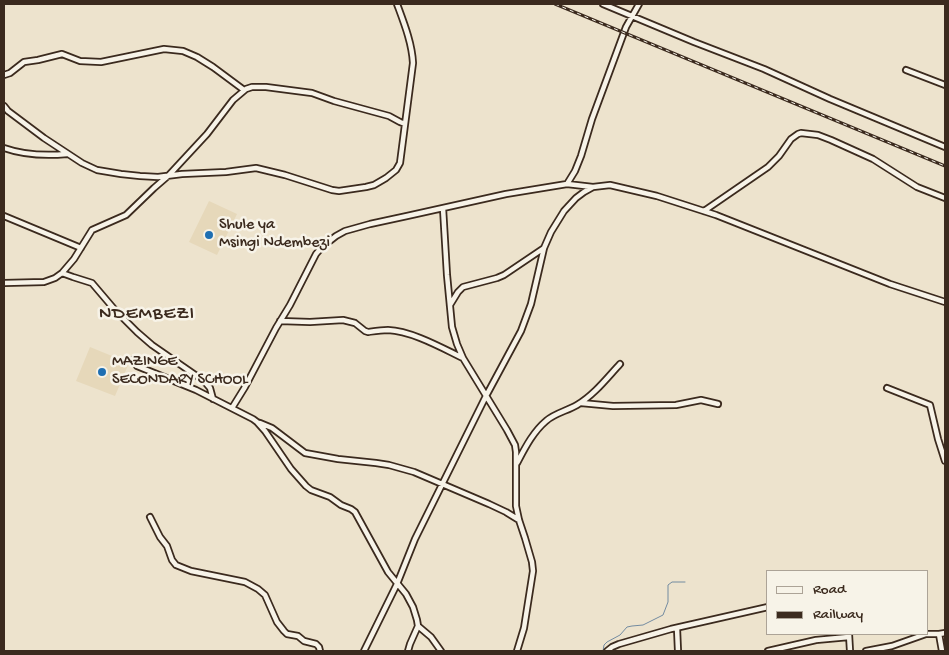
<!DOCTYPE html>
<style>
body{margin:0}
#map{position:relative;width:949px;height:655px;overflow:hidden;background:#ede3cd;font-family:"Gochi Hand",sans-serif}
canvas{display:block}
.frame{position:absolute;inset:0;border:5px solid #3b2a1e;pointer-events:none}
.legend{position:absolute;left:766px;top:570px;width:162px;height:65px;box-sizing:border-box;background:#f7f3e8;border:1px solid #aca397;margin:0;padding:6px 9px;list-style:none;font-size:15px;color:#3b2a1e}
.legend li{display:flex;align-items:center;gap:10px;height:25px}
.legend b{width:25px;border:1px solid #aca397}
</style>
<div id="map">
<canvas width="949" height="655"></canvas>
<div class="frame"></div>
<ul class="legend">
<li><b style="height:6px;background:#f7f3e8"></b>Road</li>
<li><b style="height:6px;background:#3b2a1e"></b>Railway</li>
</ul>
</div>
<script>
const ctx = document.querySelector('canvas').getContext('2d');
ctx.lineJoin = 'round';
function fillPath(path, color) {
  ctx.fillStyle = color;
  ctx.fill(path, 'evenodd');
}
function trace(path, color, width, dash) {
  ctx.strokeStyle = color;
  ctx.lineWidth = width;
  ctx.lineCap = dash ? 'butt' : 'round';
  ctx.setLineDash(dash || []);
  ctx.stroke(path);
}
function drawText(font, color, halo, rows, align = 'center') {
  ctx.font = font + ' "Gochi Hand",sans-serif';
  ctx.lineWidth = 5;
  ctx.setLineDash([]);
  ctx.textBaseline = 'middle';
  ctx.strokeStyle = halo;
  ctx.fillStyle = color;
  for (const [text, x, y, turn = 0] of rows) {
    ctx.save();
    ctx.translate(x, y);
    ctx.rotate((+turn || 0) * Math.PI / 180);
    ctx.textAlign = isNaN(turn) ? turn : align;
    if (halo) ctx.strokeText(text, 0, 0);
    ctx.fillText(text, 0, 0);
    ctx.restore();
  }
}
fillPath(new Path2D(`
 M209 201 237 214 217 255 189 242Z
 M90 347 129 363 115 396 76 381Z`), '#e6d8ba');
trace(new Path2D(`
 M603 651 604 645 607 642 620 635 627 627 632 626 643 625 663 615 668 602V585L672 582H685`), '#738ba0', 1);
const street = new Path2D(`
 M603 4 694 42 764 69 830 99 945 147
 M906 70 945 85
 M4 75 10 73 24 62 38 60 62 54 80 61 101 62 164 49 183 51 197 57 213 67 244 90
 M4 106 8 111 44 138 82 163 97 170 121 174 140 176 158 177 182 174 226 172 256 168 285 175 332 190 339 191 366 187 374 185 386 178 396 170 400 163 413 63C412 43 404 23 397 4
 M4 148C24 155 45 156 67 154
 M567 184 575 171 581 156 592 119 626 27 639 4
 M443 208 447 275 452 327 457 344 463 358 507 430 515 445 516 452V506L519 520 525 538 532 562 533 571 524 628 517 651
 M704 211 768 167 779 156 791 139 798 134 801 133 818 135 831 140 873 159 917 187 945 198
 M4 216 81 248
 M62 273 73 277 92 283 115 310 137 332 152 345 204 381 210 388 213 399
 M4 283 44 282 55 278 62 273 74 259 92 230 126 215 154 188 169 175 207 134 233 100 246 89 252 87H266L312 93 334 101 389 116 400 122 405 124
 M450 305 458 292 463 287 497 278 504 275 544 248
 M280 321 310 322 343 320 355 323 365 331 368 332C375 331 381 330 388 330 412 331 442 348 463 358
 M132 360 137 366 196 390 253 419 257 422 265 431 291 469 306 486 311 490 330 497 341 505 351 509 355 512 388 572 406 594 413 607 417 620 418 626 410 644 408 651
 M887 388 930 405 938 439 945 461
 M581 403 613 406 676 405 701 400 718 404
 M232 408 245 387 276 328 290 305 316 254 322 247 336 236 345 231 370 224 407 216 506 194 567 184 593 187
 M260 423 272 428 305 453 338 459 376 463 389 465 414 472 489 504 506 512 519 520
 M517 463C525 448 533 432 546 421 555 413 567 411 577 405 594 395 607 378 620 364
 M150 517 160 537 167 546 172 560 176 565 191 571 245 582 258 589 265 595 277 622 284 631 287 634 298 636 304 641 316 644 319 647 320 651
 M418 626 431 637 441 651
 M677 628 678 651
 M849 634 850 651
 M939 634 942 651
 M364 651 397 584 415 539 486 396 521 331 531 304 544 248 551 232 564 211 576 198 584 192 593 187 610 185 657 196 716 215 890 284 945 302
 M607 651 612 647 619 644 671 629 768 607
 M768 651 816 640 849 637
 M866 651 892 646 926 634H939L945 633`);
trace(street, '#3b2a1e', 8);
trace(street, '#f7f3e8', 4.5);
const rail = new Path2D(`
 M555 4 945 166`);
trace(rail, '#3b2a1e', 3);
trace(rail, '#f7f3e8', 1, [4]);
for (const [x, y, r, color] of [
 [209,235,5,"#1f6fb2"],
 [102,372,5,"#1f6fb2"]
]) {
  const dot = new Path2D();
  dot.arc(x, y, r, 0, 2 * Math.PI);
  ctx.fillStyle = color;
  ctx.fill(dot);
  trace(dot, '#f7f3e8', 2);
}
drawText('16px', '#3b2a1e', '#f7f3e8', [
 ["Shule ya",219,226],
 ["Msingi Ndembezi",219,244],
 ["MAZINGE",112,363],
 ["SECONDARY SCHOOL",112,381]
], 'left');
ctx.letterSpacing = '1px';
drawText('19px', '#3b2a1e', '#f7f3e8', [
 ["NDEMBEZI",147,315]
]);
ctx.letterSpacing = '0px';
</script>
